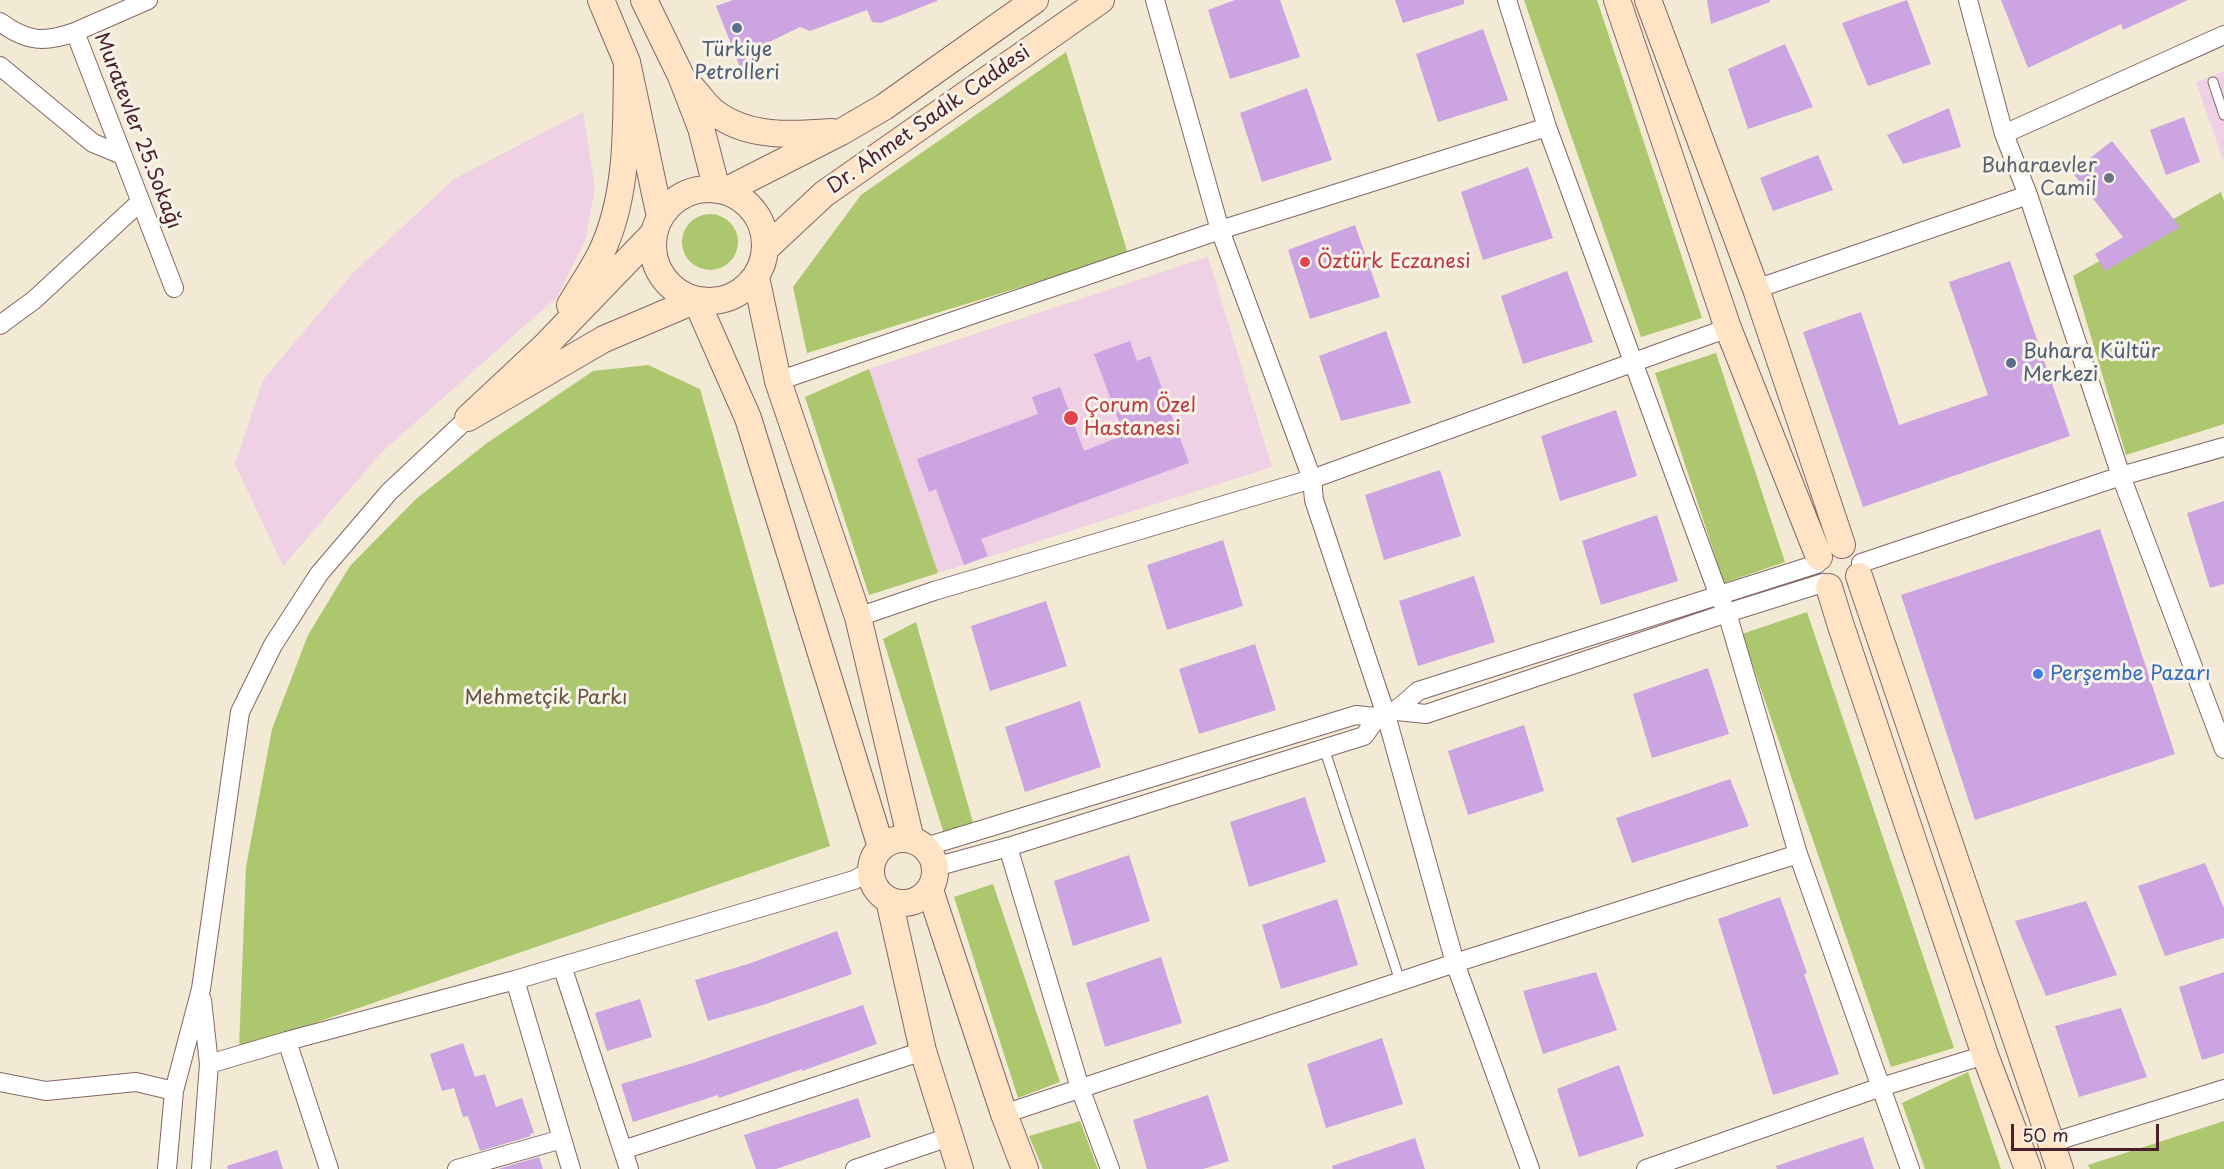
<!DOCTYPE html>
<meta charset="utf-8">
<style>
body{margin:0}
#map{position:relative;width:2224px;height:1169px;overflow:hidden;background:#f2ead5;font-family:"Playpen Sans",sans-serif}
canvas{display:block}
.scale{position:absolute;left:2011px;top:1124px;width:148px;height:27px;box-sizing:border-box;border:3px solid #4a1f2b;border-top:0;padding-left:8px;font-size:18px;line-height:21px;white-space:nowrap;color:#4a1f2b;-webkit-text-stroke:4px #f7f3e8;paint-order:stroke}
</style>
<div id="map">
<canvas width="2224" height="1169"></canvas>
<div class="scale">50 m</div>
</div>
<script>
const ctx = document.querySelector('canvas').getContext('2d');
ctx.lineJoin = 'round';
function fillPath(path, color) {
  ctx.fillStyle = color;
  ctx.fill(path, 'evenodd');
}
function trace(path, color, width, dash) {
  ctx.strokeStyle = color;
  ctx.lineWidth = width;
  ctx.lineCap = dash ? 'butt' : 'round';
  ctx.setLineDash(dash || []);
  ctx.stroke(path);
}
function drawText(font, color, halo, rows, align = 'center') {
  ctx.font = font + ' "Playpen Sans",sans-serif';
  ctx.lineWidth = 6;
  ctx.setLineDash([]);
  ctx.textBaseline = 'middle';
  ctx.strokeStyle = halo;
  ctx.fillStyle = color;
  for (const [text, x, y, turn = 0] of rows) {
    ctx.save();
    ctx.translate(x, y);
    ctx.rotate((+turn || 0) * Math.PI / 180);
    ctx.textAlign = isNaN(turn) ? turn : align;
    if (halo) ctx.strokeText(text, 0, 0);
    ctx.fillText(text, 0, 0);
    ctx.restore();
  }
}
fillPath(new Path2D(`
 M2224 71V163L2196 82Z
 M583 112 595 188 585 242 557 297 382 452 283 566 235 464 263 380 353 273 454 179Z
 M1208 257 1272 467 938 573 869 369Z`), '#efd0e5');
fillPath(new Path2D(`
 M1524 0H1597L1702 318 1641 337Z
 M1066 52 1128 254 807 353 793 287 861 195Z
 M2221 192 2224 201V424L2126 455 2073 276Z
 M682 242a28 28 0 1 1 56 0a28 28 0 1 1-56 0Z
 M1716 353 1785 562 1724 583 1655 373Z
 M648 365 700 389 830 846 239 1049 246 867 272 729 308 635 350 566 416 499 487 443 593 371Z
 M869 369 938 573 869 595 805 397Z
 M1807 612 1954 1048 1891 1067 1742 634Z
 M916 622 974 826 945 837 883 639Z
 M993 884 1060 1082 1018 1098 954 897Z
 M1968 1072 2001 1169H1925L1902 1103Z
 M1080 1121 1098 1169H1043L1029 1136Z
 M2224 1121V1169H2090L2088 1165Z`), '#acc76d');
fillPath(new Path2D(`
 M733 0H937V1L881 23 872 22 867 10 810 31 800 27 757 48 761 62 742 72 716 6Z
 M1235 0H1280L1300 57 1230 79 1208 10Z
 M1395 0H1464V4L1403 23Z
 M1707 0H1770V2L1711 24Z
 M1907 0 1931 64 1868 86 1842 23Z
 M2001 0H2188L2123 30 2121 24 2028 68Z
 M1483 29 1508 100 1438 122 1416 54Z
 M1785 44 1813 107 1748 129 1728 69Z
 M1307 88 1332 160 1262 182 1240 113Z
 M1949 108 1961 147 1903 164 1887 135Z
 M2184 117 2200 162 2166 175 2150 130Z
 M2112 141 2180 227 2105 271 2095 254 2123 237 2072 172Z
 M1818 155 1833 190 1773 211 1760 178Z
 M1528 167 1553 238 1483 260 1461 192Z
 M1355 225 1380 297 1310 319 1288 250Z
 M2010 261 2070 436 1863 507 1803 332 1861 312 1899 425 1988 395 1949 282Z
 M1567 271 1593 342 1523 364 1501 296Z
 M1386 331 1411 403 1341 421 1319 356Z
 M1130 341 1137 361 1150 356 1189 463 981 539 988 556 964 565 936 489 929 492 917 459 1038 414 1032 397 1060 387 1084 451 1124 435 1094 354Z
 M1616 410 1637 476 1560 501 1541 436Z
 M1440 470 1461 536 1384 560 1365 495Z
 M2224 501V584L2210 588 2187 513Z
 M1657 515 1678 581 1601 605 1582 541Z
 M2100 529 2175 754 1975 820 1901 595Z
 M1223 540 1243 606 1167 630 1147 565Z
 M1474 576 1495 642 1418 666 1399 601Z
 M1046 601 1067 666 990 691 971 626Z
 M1255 644 1276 710 1199 734 1179 669Z
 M1708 668 1729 734 1652 758 1633 694Z
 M1080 701 1101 767 1025 792 1005 727Z
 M1524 725 1544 791 1468 815 1448 751Z
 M1730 779 1749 826 1632 863 1616 818Z
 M1305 797 1326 862 1249 887 1230 822Z
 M1129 855 1150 921 1073 946 1054 881Z
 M2205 863 2224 908V938L2165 956 2138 886Z
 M1780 897 1807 973 1804 974 1839 1074 1773 1095 1718 919Z
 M1337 899 1358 965 1281 989 1262 925Z
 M2086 901 2117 975 2046 996 2015 921Z
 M837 931 852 974 766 1004 708 1021 695 980 751 963Z
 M1161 957 1182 1023 1105 1047 1086 983Z
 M1596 972 1617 1030 1543 1054 1523 991Z
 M2224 972V1053L2202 1060 2179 987Z
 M640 999 652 1037 607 1051 595 1013Z
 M863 1005 877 1044 802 1071V1069L719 1098 718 1095 633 1122 621 1084 690 1064Z
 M2121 1008 2147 1077 2079 1097 2055 1026Z
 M1382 1038 1403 1104 1326 1128 1307 1064Z
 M463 1043 475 1077 485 1074 496 1107 522 1098 534 1133 530 1134 531 1136 480 1151 468 1116 463 1117 454 1088 442 1091 430 1054Z
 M1619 1065 1644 1136 1579 1157 1557 1089Z
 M1208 1095 1229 1161 1203 1169H1147L1133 1120Z
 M858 1098 871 1137 776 1169H756L744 1135Z
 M1863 1137 1874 1169H1777L1776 1166Z
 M1415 1138 1425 1169H1333L1332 1166Z
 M277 1150 283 1169H228L227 1166Z
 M539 1157 543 1169H498Z`), '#cba4e1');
const lane = new Path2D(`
 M2213 82 2224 115
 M1324 748 1400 981`);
const street = new Path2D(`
 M1155 0 1220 230 1312 479 1314 500 1386 715 1455 963 1530 1169
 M1507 0 1547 127 1719 596 1727 613 1798 854 1910 1169
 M1968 0 2004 134 2028 195 2121 476 2224 749
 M0 22C27 42 45 43 75 32L174 288
 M75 32 148 0
 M0 66 93 143 122 155
 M2004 134 2224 35
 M1756 289 2028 195
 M0 325 34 300 140 202
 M778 381 1220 230 1547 127
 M1861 563 2121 476 2224 447
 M858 617 934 591 1312 479 1728 328
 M1397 711 1426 714 1727 613 1823 583
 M925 847 1356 715C1389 720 1394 713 1418 691L1817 564
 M1008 847 1080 1088 1110 1169
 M935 867 1008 847 1364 736 1377 718
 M562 966 629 1169
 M515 980 571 1169
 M287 1041 329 1169
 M209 1064 287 1041 515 980 854 880 871 871
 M0 1082 46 1091 136 1082 174 1091
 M1004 1114 1455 963 1798 854
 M2050 1143 2224 1089
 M623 1150 923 1051
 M167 1169 174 1091 201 989 240 712 273 645 319 574 389 492 468 418
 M201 1169 209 1064 202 1000
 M457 1169 562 1139
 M855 1169 949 1137
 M1646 1169 1881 1087 1985 1055`);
const secondary = new Path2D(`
 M601 0 627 62 660 217
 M644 0 681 76 701 128 717 190
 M1617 0 1728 328 1819 557
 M1648 0 1756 289 1842 545
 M692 88C699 95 706 106 714 112 747 138 792 135 832 132
 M653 245a56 56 0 1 1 112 0a56 56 0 1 1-112 0Z
 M725 191 841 132 884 107 1035 0
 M654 233 545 346 468 418 604 339 696 300 748 418 881 847
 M765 249 824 194 1101 0
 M756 277 778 381 858 617 911 840
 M570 305C580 288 592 271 601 253 629 195 626 126 627 62
 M1859 576 2060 1169
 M1829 587 1841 626 1985 1055 2028 1169
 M871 871a32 32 0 1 1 64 0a32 32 0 1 1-64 0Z
 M930 890 1004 1114 1025 1169
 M889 900 923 1051 960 1169`);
trace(lane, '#856666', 11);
trace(street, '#856666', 20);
trace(secondary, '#856666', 28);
trace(lane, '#fff', 9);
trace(street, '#fff', 18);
trace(secondary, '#fee4c5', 26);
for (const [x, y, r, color] of [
 [737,28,6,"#5c6f8a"],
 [2109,178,6,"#6b7280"],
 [1305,262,6,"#e0444e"],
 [2011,363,6,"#5c6f8a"],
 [1071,418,8,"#e0444e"],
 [2038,674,6,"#3f7fe0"]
]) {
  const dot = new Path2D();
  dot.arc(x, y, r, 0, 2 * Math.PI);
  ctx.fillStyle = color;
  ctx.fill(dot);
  trace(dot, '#f7f3e8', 2);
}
drawText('20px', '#4e5e75', '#f7f3e8', [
 ["Türkiye",737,50],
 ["Petrolleri",737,73],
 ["Buhara Kültür",2023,352,"left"],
 ["Merkezi",2023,375,"left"]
]);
drawText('20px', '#4a1f2b', '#f7f3e8', [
 ["Dr. Ahmet Sadık Caddesi",929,120,-35],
 ["Muratevler 25.Sokağı",137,131,69]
]);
drawText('20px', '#5b616d', '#f7f3e8', [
 ["Buharaevler",2097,166],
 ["Camiİ",2097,189]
], 'right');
drawText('20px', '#be3a42', '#f7f3e8', [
 ["Öztürk Eczanesi",1317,262],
 ["Çorum Özel",1084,406],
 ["Hastanesi",1084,429]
], 'left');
drawText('20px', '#366cbe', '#f7f3e8', [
 ["Perşembe Pazarı",2050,674]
], 'left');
drawText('20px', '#67513f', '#f7f3e8', [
 ["Mehmetçik Parkı",546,698]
]);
</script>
